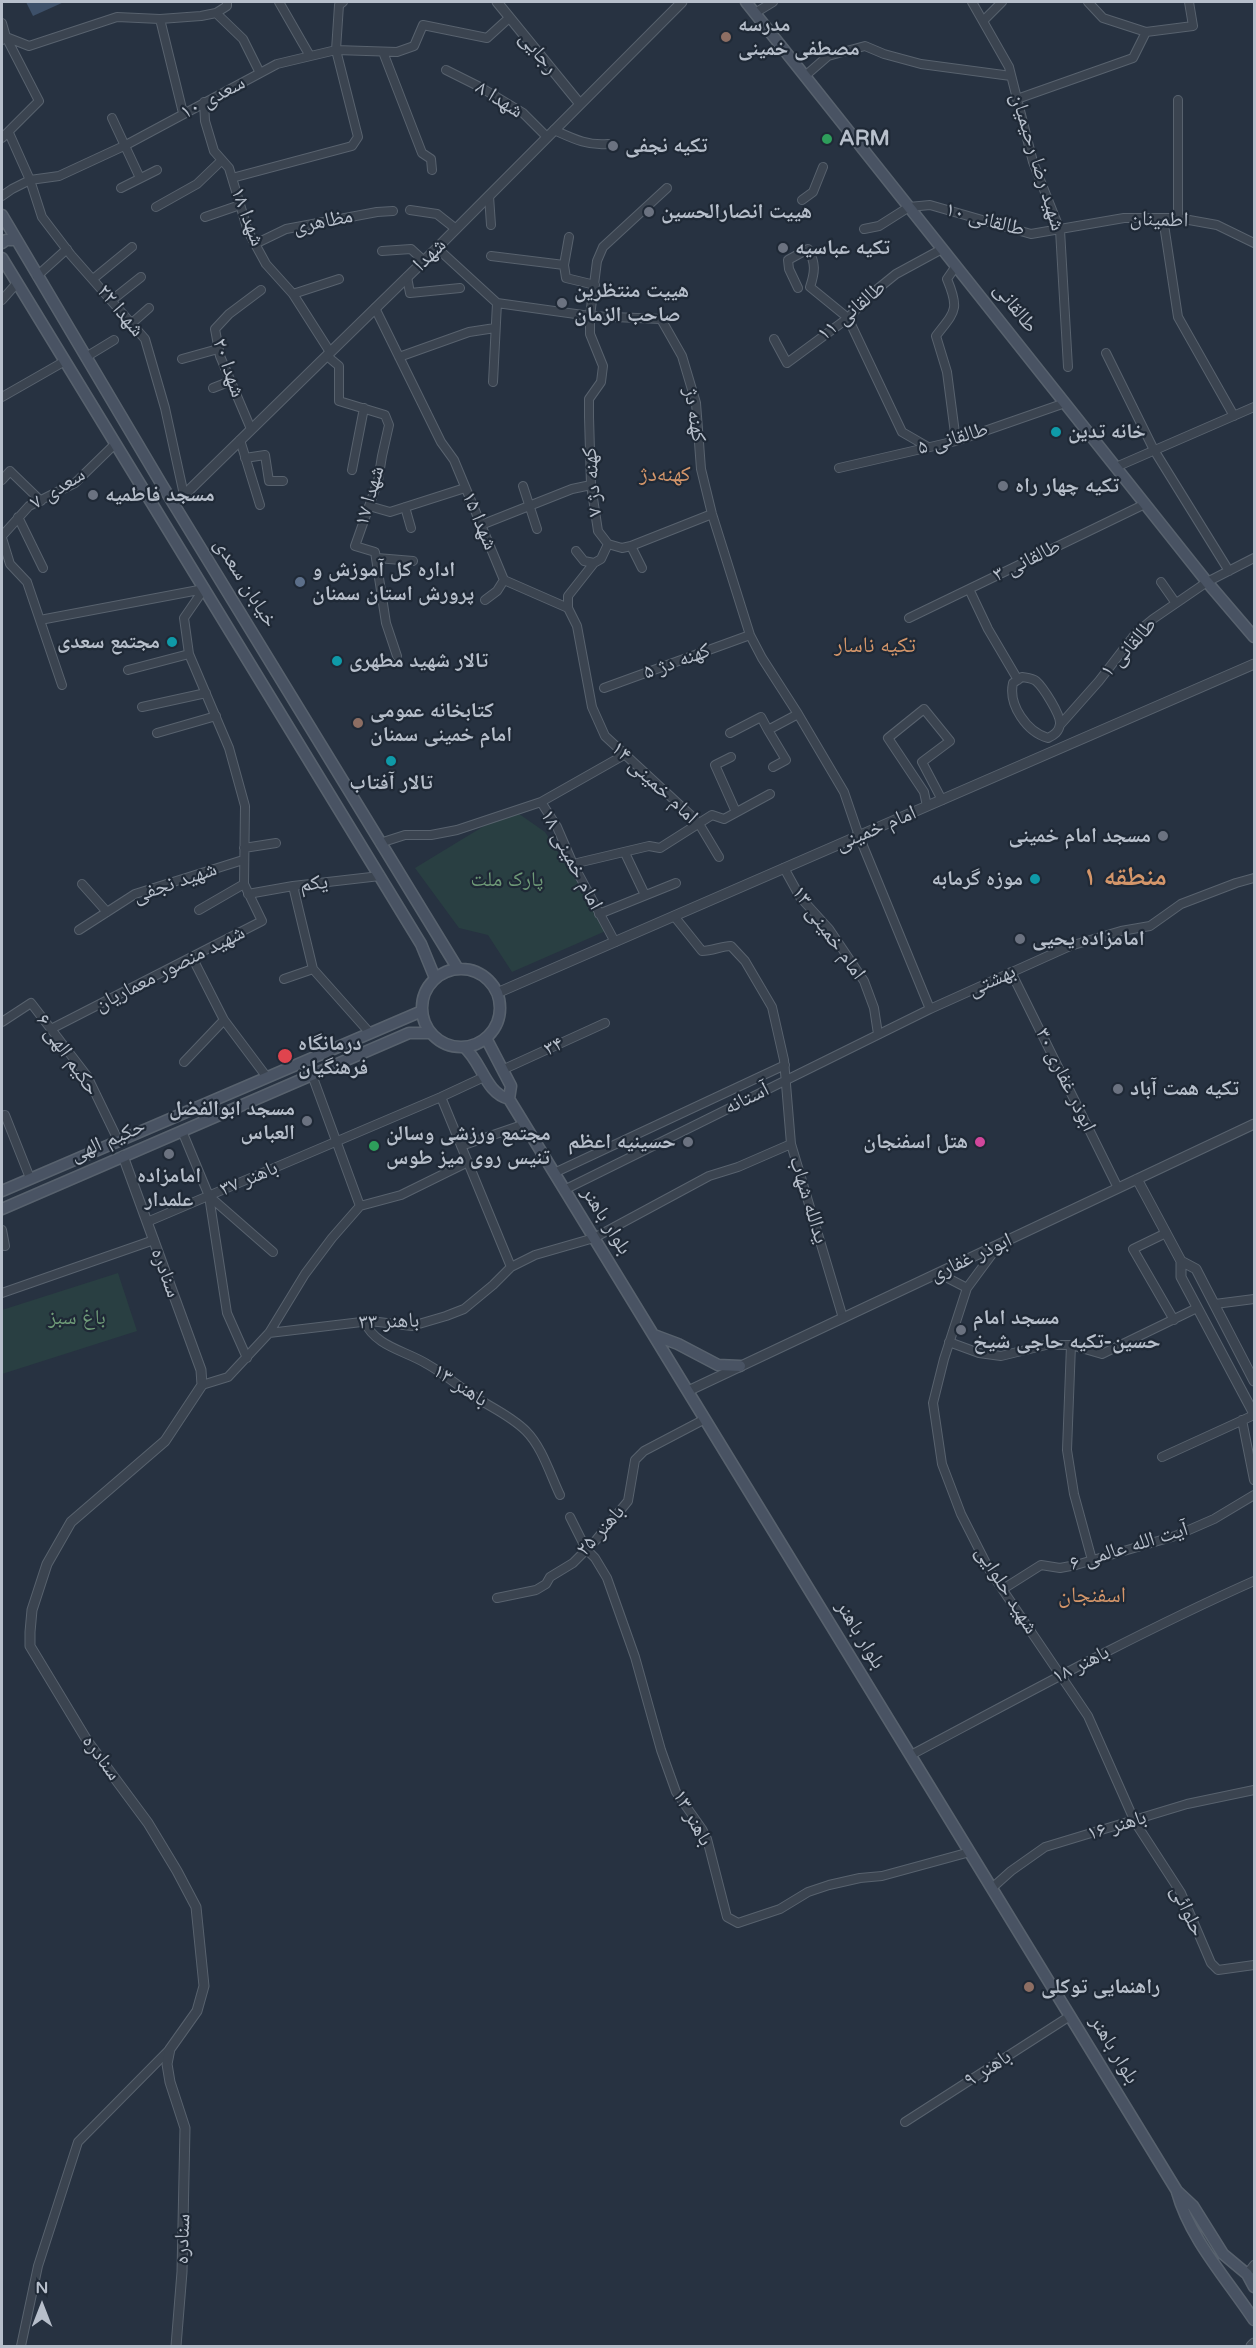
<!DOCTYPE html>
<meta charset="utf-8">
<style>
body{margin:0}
#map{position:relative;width:1256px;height:2348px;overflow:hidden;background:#273241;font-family:"Varela Round",sans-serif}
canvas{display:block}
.frame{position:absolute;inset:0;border:3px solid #b7bfcb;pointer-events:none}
.north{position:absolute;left:12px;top:2276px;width:60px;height:60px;-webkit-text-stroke:4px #1f2936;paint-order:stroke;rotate:0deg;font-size:16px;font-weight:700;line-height:24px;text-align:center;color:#b7bfcb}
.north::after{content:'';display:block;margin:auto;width:21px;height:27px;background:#b7bfcb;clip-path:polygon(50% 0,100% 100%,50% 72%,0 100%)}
</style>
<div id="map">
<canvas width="1256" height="2348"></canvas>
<div class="frame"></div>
<div class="north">N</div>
</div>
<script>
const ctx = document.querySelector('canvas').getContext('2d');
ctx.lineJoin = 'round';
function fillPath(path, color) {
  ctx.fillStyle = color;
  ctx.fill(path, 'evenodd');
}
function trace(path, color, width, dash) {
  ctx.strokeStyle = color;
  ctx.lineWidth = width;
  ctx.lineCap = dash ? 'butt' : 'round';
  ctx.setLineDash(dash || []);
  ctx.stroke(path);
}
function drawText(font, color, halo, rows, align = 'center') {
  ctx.font = font + ' "Varela Round","Noto Naskh Arabic",sans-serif';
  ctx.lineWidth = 4.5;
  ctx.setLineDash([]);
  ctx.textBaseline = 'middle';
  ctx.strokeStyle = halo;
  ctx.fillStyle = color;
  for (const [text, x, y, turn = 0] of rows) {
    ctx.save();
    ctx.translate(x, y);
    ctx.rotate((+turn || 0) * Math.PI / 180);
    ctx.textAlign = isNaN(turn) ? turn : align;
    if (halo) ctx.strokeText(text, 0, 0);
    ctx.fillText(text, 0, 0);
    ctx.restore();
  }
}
fillPath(new Path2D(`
 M512 809 545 832 608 930 512 972 488 935 459 928 415 868Z
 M118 1273 137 1331 2 1374V1310Z`), '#293f42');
fillPath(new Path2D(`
 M26 2H64L33 16Z`), '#3d5069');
const minor = new Path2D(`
 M279 2 310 56
 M972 2 1009 67 1033 162 1060 230 1068 367
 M1088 2 1103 18 1146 32 1193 26 1189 2
 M216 13 243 39 260 73
 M755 13 773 2
 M160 19 183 113
 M983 21 1002 2
 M2 23 6 37 39 101 2 138
 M2 40 6 37 29 46 117 17 160 19 201 16 216 13 227 6V2
 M383 52 422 153 431 159 432 170
 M446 70 480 87 523 113 547 137
 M805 76 828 56 865 46 884 54 921 64 1011 76
 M1017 99 1133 58 1146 32
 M1178 100V218
 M204 102 205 121 214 151 229 168 248 231 266 264 293 294 330 352
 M112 118 140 178
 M554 130C572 138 587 146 608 144
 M9 133 30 180 42 217 71 255 145 339 165 408 184 495
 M232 178 352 146 358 137 336 50 339 5 343 2
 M121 188 157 170
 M667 188 603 247 597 261 590 316V334L603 366 601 382 589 399V417L591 485 598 531 608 544 622 548 631 546 712 514
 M2 196 12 189 30 180 59 176 126 145 277 64 336 50 397 52 414 46 423 25 487 38 509 18
 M489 196 491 225
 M802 200 813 192 823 167
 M156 207 197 184 222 160
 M410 210 437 214 456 229
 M205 217 240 205
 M1163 218 1178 317 1234 416
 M864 229 879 226 909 207 930 205 1031 234 1124 218H1178L1217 225 1254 243
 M255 244 286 229 377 212 393 211
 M437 248 497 303 590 316 661 319 682 356 696 403 701 469 712 514 750 635 762 658 798 714 844 792 859 836 930 1009
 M382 251 411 249 424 261
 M491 256 564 265 566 278 595 285
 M564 265 569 237
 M37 276 67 249
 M407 277 410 293 460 288
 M93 279 132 247
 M798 288 789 269 788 260 808 249C816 263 815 272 810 287L848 318 902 432 928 447
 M293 294 339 279
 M2 300 17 283
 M112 300 141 277
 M375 308 441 442 454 460 504 580 568 608 577 626 592 707 605 736 698 822 719 857
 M132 323 149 308
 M774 339 787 363 848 318 870 295 896 274 942 249
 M1106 353 1154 450 1229 571
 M327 356 339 366V401L385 415 389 425 382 456 378 481 355 546 375 552 386 623 397 656
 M86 357 114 340
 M399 357 469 332 495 328
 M182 359 218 349
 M493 382 497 303
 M213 388 231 381
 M2 397 65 361
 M251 429 220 356 215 329 229 314 261 290
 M240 440 260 505
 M956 441 947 372 936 336C955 311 960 310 947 279L956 266
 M245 458 265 455 269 481H283
 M1116 467 1254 407
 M839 468 956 441 1065 403
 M352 470 364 408
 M2 480 10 471 41 501
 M523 486 537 529
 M369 506 390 512 465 488
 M405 507 411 528
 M18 517 43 568
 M481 525 572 489 591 485
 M2 536 29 506 75 483 115 444
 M2 538 10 564 27 582 62 685
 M631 546 642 568
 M576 551 584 561 594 563 601 559 608 544
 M377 558 413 561
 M1161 582 1175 602
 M969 589 988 629 1018 680
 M485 600 497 591 504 580
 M568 608V596L594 563
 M909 618 1145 504
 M40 620 204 589
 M128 670 189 654
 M1022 677C1028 678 1032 678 1036 681 1043 687 1061 715 1060 724 1059 732 1054 735 1048 738 1027 732 1008 705 1013 683Z
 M604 688 750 635
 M142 707 206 693
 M1060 725 1099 681 1136 633 1153 619 1207 582 1254 558
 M768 730 786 760 773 767
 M157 733 216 716
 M730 733 761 717 768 730 798 714
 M731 757 715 765 736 812
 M927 806 924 792 888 738 924 709 950 741 922 762 942 800
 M380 843 405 835H431L457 830 541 802
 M244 848 276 843
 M625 853 645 895
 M573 864 649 846 660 848 712 815 724 819 770 794
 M784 868 800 897 829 929 864 981 874 1008 878 1034
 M82 884 107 912
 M293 886 313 969 369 1032
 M248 894 293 886 380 876
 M199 910 244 884
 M599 914 676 883
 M674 916 702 951C713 951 721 946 731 946L745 961 772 1007 784 1060 791 1144 843 1318
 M79 930 135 894 243 860
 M615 942 573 864 557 827 541 802 624 755
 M192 957 224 1020 266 1076
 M1011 972 1118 1188
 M284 979 313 969
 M2 1022 31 1003 87 1076 118 1140
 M51 1029 262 921 244 884 245 806 229 748 189 654 184 618 204 589
 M184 1062 224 1020
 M502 1070 605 1023
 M312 1075 360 1206
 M441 1097 511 1267
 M5 1115 30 1178
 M182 1131 209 1196 227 1313 247 1358
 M461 1146 525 1124
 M554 1173 785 1065
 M564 1190 930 1009 1070 946 1121 931 1150 926 1181 904 1236 883 1254 878
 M209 1196 273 1252
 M147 1222 441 1097 484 1077
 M2 1230 5 1246
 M1166 1233 1133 1249 1174 1320
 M998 1246 967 1288 944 1359 933 1403 942 1464 961 1514 990 1571 1088 1716 1135 1822 1181 1893 1211 1963 1218 1970 1254 1965
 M938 1273 967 1288
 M2 1293 154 1240
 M1215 1304 1254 1299
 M364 1321C376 1347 404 1350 427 1364 443 1373 457 1385 472 1395 490 1407 510 1415 526 1431 542 1447 550 1474 560 1495
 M269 1333 370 1321 412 1326 446 1316 464 1309 493 1285 511 1267 535 1255 594 1238 709 1176 738 1167 791 1144
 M949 1342 979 1353 1001 1356 1046 1345H1071L1102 1354 1197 1308
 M1071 1345 1067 1450 1074 1494 1092 1560
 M202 1385 228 1377 269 1333 305 1274 332 1238 360 1206 401 1195 468 1162
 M1242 1420 1254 1480
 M1162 1457 1254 1415
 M570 1517 586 1549 595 1558 607 1578 635 1657 661 1750 676 1792 702 1829 707 1839 727 1917 738 1923 780 1909 808 1892 829 1885 860 1878 882 1876 970 1852
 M1003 1589 1041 1565 1060 1568 1076 1565 1175 1536 1214 1519 1254 1495
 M497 1598 536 1590 546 1584 550 1577 573 1563 596 1540 628 1501 635 1460 644 1451 705 1419
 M911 1755C1024 1695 1137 1633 1254 1581
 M992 1888 1011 1871 1045 1847 1187 1804 1254 1790
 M905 2122 1070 2016
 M1247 2274 1254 2265
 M21 2346 38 2266 78 2142 170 2049`);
const tertiary = new Path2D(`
 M497 2 580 104
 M174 505 437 248 682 2
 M497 993 1254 664
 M123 1156 201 1370 202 1385 165 1441 71 1522 47 1564 32 1610 30 1632V1646L88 1742 148 1823 177 1871 196 1907 204 1986 197 2011 170 2049 167 2064 170 2082 185 2128 182 2272 176 2346
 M1137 1179 1181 1261V1277L1254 1414
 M1181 1261 1196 1269 1254 1381
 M688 1391 1254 1124
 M1251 2346 1254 2343`);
const secondary = new Path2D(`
 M746 2 1207 582 1254 637
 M2 215 162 485 458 969
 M2 243 6 240H16
 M2 258 421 944 435 978
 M422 1008a39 39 0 1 1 78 0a39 39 0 1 1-78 0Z
 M486 1038 511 1086 509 1099
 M464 1047C482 1062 485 1093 509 1099
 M509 1099 1177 2191 1193 2206 1223 2254 1247 2274 1254 2287
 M2 1191 422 1011
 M2 1209 409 1033H431
 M654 1335 678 1344 718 1365 740 1366
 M1177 2192C1190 2239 1227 2279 1254 2320`);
trace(minor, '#58626e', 10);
trace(tertiary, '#58626e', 11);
trace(secondary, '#58626e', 13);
trace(minor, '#3b4450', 8);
trace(tertiary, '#3b4450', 9);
trace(secondary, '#495363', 10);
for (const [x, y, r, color] of [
 [726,37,6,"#8d6e63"],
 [827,139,6,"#2e9e5b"],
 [613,146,6,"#6b7280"],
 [649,212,6,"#6b7280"],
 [783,248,6,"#6b7280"],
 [562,303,6,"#6b7280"],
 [1056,432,6,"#0f9aa8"],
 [1003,486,6,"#6b7280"],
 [93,495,6,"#6b7280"],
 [300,582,6,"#5c6f8a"],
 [172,642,6,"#0f9aa8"],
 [337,661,6,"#0f9aa8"],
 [358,723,6,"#8d6e63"],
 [391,761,6,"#0f9aa8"],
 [1163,836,6,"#6b7280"],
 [1035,879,6,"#0f9aa8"],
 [1020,939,6,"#6b7280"],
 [285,1056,8,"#e0444e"],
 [1118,1089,6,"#6b7280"],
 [307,1121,6,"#6b7280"],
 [688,1142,6,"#6b7280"],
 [980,1142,6,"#d1479c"],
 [374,1146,6,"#2e9e5b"],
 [169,1154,6,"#6b7280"],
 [961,1330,6,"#6b7280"],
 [1029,1987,6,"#8d6e63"]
]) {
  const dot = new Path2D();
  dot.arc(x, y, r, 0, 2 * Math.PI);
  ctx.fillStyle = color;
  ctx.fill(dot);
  trace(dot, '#1f2936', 2);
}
drawText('bold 21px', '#b7bfcb', '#1f2936', [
 ["مدرسه",738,25],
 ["مصطفی خمینی",738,49],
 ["ARM",839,139],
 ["تکیه نجفی",625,146],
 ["هییت انصارالحسین",661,212],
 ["تکیه عباسیه",795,248],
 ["هییت منتظرین",574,291],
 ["صاحب الزمان",574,315],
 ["خانه تدین",1068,432],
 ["تکیه چهار راه",1015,486],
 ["مسجد فاطمیه",105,495],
 ["اداره کل آموزش و",312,570],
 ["پرورش استان سمنان",312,594],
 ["مجتمع سعدی",160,642,"right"],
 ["تالار شهید مطهری",349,661],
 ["کتابخانه عمومی",370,711],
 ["امام خمینی سمنان",370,735],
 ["تالار آفتاب",391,783,"center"],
 ["مسجد امام خمینی",1151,836,"right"],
 ["موزه گرمابه",1023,879,"right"],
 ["امامزاده یحیی",1032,939],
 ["درمانگاه",298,1044],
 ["فرهنگیان",298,1068],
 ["تکیه همت آباد",1130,1089],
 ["مسجد ابوالفضل",295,1109,"right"],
 ["العباس",295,1133,"right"],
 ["مجتمع ورزشی وسالن",386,1134],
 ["تنیس روی میز طوس",386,1158],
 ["حسینیه اعظم",676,1142,"right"],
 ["هتل اسفنجان",968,1142,"right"],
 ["امامزاده",169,1176,"center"],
 ["علمدار",169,1200,"center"],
 ["مسجد امام",973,1318],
 ["حسین-تکیه حاجی شیخ",973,1342],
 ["راهنمایی توکلی",1041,1987]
], 'left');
drawText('21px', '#b7bfcb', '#1f2936', [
 ["رجایی",538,53,51],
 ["سعدی ۱۰",213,98,-28],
 ["شهدا ۸",499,100,32],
 ["شهید رضا رحیمیان",1037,162,73],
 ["شهدا ۱۸",247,217,69],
 ["طالقانی ۱۰",985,220,15],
 ["اطمینان",1159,220,2],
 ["مظاهری",323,222,-11],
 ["شهدا",430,255,-45],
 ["طالقانی",1015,308,52],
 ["شهدا ۲۲",120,311,50],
 ["طالقانی ۱۱",852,311,-40],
 ["شهدا ۲۰",228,368,71],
 ["کهنه دژ",694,415,81],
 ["طالقانی ۵",953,439,-16],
 ["کهنه دژ ۷",593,482,-95],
 ["سعدی ۷",58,489,-32],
 ["شهدا ۱۷",370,496,-74],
 ["شهدا ۱۵",479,521,67],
 ["طالقانی ۳",1027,561,-26],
 ["خیابان سعدی",245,583,58],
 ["طالقانی ۱",1129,648,-48],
 ["کهنه دژ ۵",677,662,-20],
 ["امام خمینی ۱۴",654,783,43],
 ["امام خمینی",876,829,-23],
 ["امام خمینی ۱۸",571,860,62],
 ["شهید نجفی",175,883,-19],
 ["یکم",314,884,-7],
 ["امام خمینی ۱۳",828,933,54],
 ["شهید منصور معماریان",170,969,-27],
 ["بهشتی",992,981,-24],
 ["۳۴",554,1047,-25],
 ["حکیم الهی ۶",67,1055,55],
 ["ابوذر غفاری ۳۰",1065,1080,64],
 ["آستانه",747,1099,-26],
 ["حکیم الهی",108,1141,-23],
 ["باهنر ۳۷",249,1179,-23],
 ["یدالله شهاب",808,1200,73],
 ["بلوار باهنر",606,1221,58],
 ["ابوذر غفاری",971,1258,-25],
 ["سنادره",165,1273,70],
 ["باهنر ۳۳",389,1322,-2],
 ["باهنر ۱۳",460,1386,33],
 ["باهنر ۲۵",601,1531,-48],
 ["آیت الله عالمی ۶",1129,1547,-17],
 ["شهید حلوایی",1006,1590,58],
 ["بلوار باهنر",860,1635,59],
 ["باهنر ۱۸",1081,1665,-27],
 ["سنادره",101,1758,54],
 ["باهنر ۱۳",692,1818,61],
 ["باهنر ۱۶",1117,1826,-17],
 ["حلوائی",1187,1911,65],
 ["بلوار باهنر",1114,2050,59],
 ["باهنر ۹",988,2069,-33],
 ["سنادره",183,2239,-88]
]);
drawText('21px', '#6f9b78', '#1f2936', [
 ["پارک ملت",507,880],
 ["باغ سبز",77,1318]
]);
drawText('22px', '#d4966a', '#1f2936', [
 ["کهنه‌دژ",665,475],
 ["تکیه ناسار",875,646],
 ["اسفنجان",1092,1596]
]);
drawText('bold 27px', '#d4966a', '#1f2936', [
 ["منطقه ۱",1125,878]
]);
</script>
